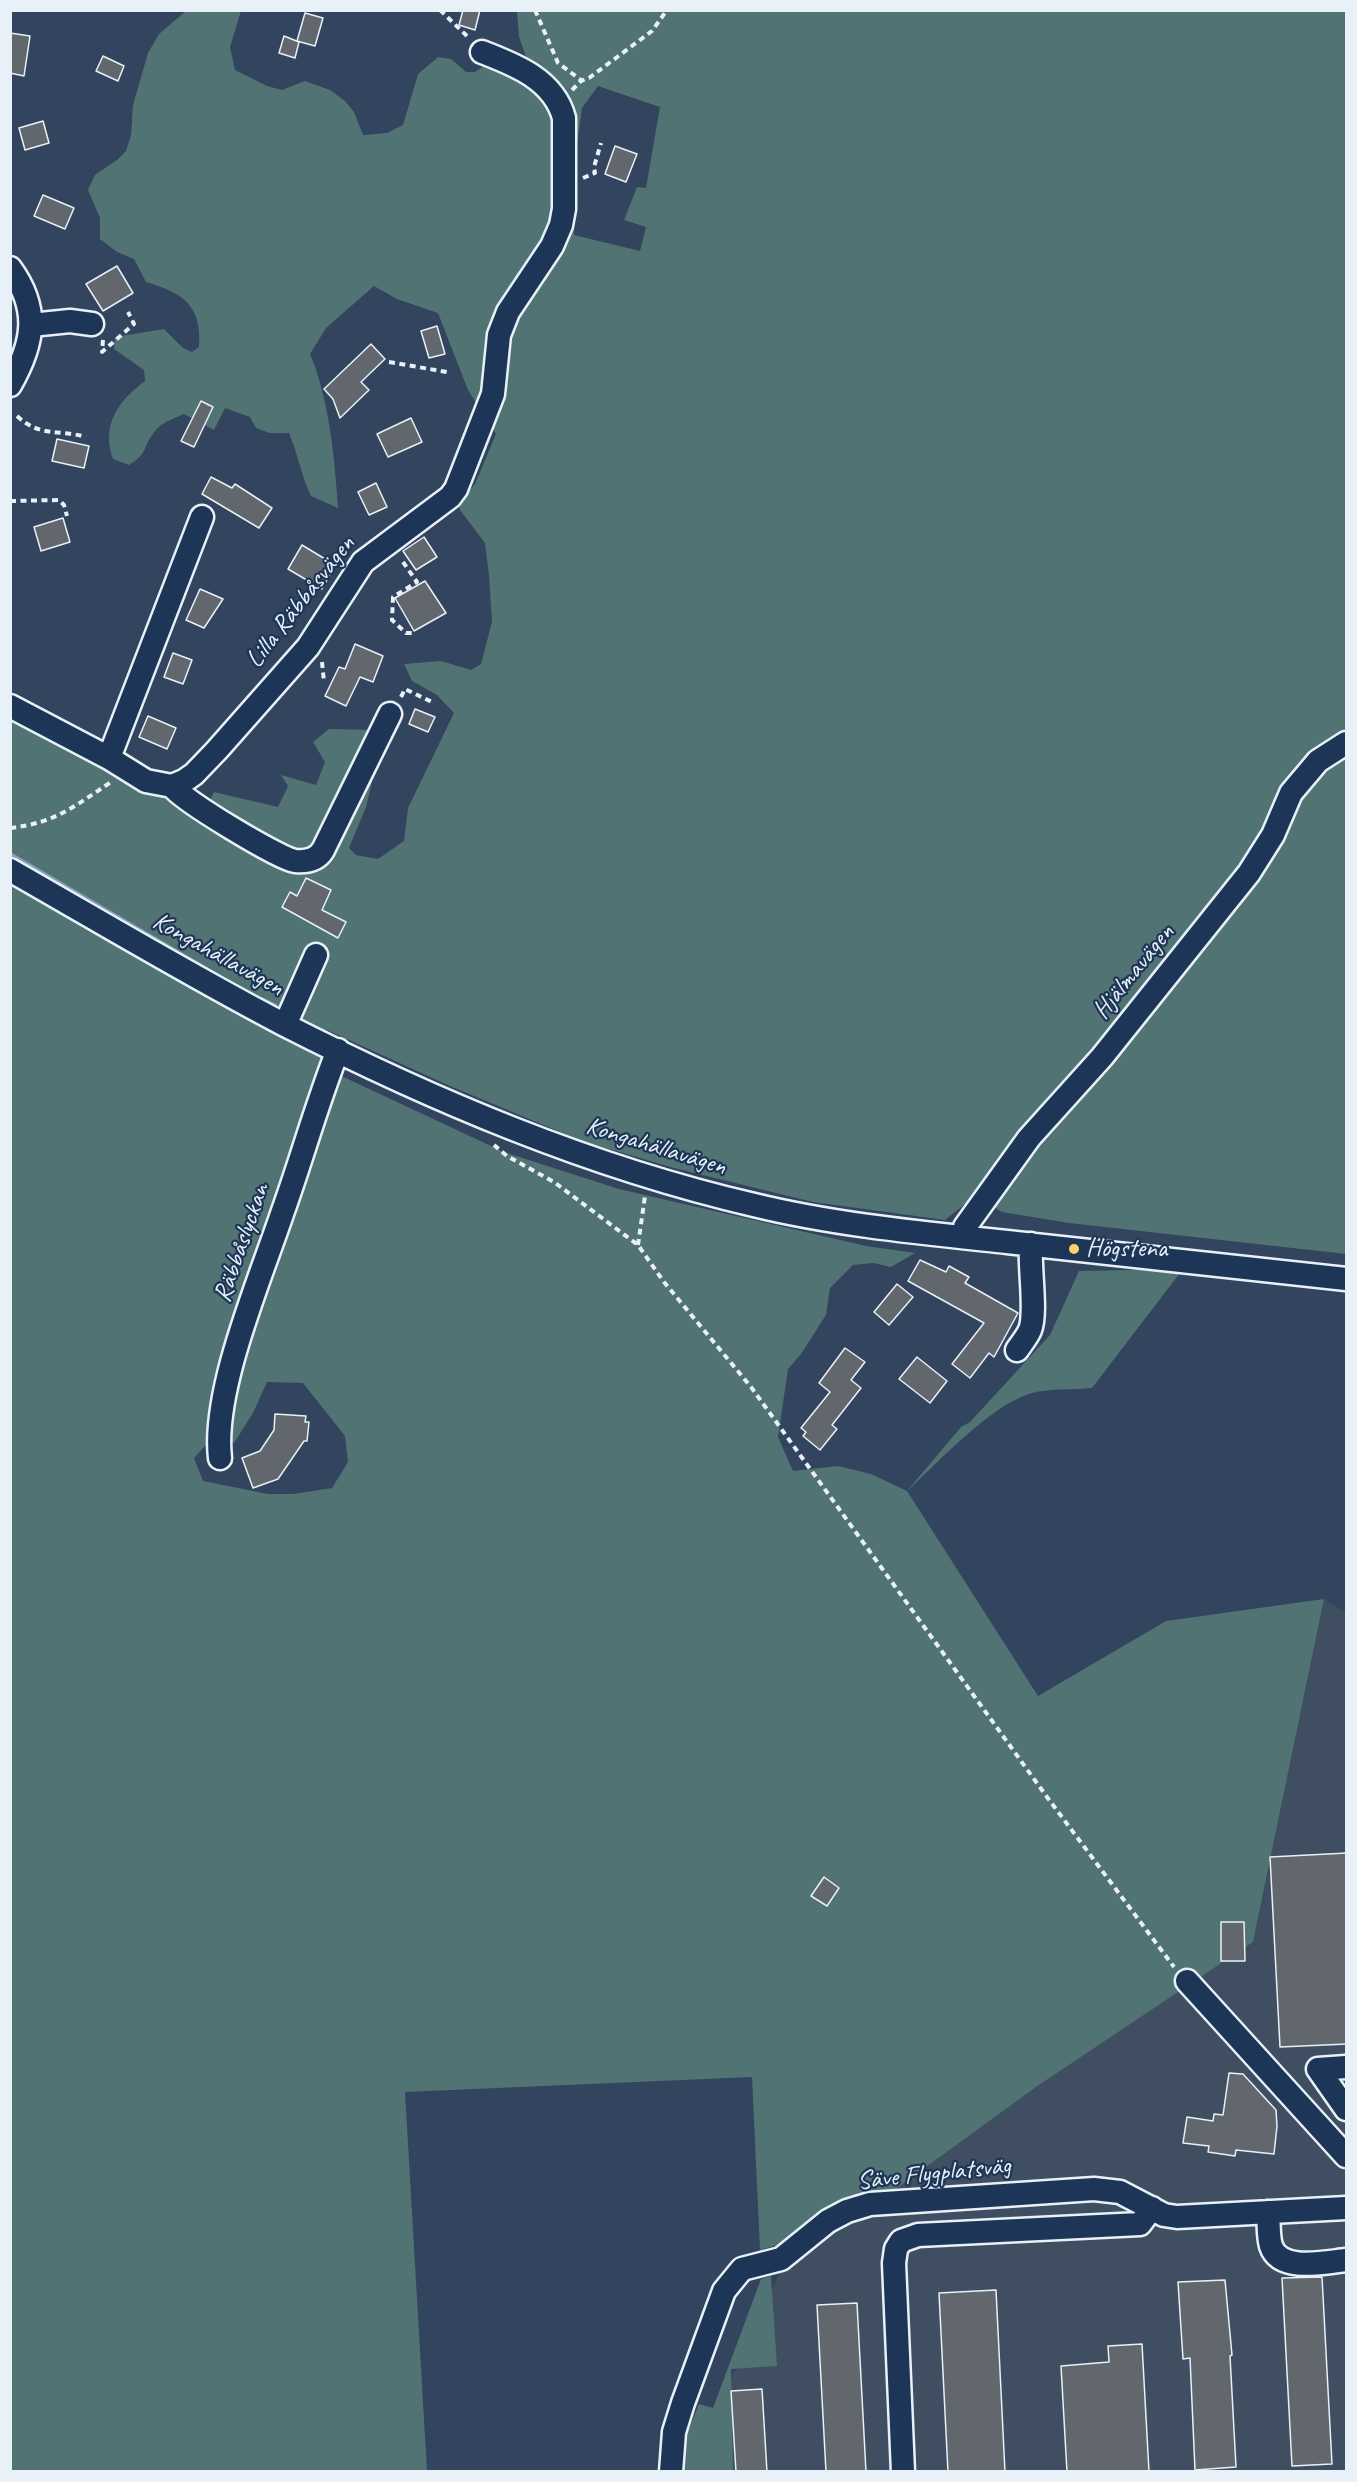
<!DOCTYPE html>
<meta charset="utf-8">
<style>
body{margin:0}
#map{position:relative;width:1357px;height:2482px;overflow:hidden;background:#32445e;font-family:Caveat,sans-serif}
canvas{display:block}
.frame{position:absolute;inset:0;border:12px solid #e8f1f8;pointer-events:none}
</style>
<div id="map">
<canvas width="1357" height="2482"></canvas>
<div class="frame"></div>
</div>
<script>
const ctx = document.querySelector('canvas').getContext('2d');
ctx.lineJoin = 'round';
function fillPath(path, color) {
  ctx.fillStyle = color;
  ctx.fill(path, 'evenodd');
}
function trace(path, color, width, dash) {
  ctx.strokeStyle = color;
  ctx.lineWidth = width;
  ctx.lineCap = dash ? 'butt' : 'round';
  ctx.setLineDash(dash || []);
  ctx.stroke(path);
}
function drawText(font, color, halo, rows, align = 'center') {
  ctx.font = font + ' Caveat,sans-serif';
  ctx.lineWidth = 4.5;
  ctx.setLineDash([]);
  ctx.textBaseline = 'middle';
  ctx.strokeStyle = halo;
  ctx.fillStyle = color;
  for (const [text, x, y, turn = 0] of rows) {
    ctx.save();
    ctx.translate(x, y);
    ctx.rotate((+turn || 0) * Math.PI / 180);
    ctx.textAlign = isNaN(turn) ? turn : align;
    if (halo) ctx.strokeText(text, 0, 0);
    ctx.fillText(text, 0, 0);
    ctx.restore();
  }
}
fillPath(new Path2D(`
 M1324 1599 1346 1613V2471L689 2472 779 2274 1036 2087 1253 1942Z`), '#404e62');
fillPath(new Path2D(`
 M186 11H241L230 47 235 70 267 86 282 90 305 81 330 90 345 101 354 112 363 135 387 133 403 125 418 74 438 57 451 59 466 72H475L484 66 528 62 519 37 517 11H1346V1254L1069 1223 1002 1212 975 1196 945 1220 813 1202 674 1168 582 1141 450 1086 327 1030 320 1066 504 1152 619 1189 866 1246 915 1253 891 1267 873 1263 853 1265 830 1288 826 1315 801 1354 788 1369 778 1437 793 1471 838 1466 871 1474 907 1491 961 1427 970 1422 1050 1335 1079 1271 1183 1269 1092 1388C1073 1390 1050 1388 1032 1393 990 1405 939 1462 907 1491L1038 1696 1166 1621 1324 1599 1253 1942 1036 2087 779 2274 781 2244 760 2250 752 2077 405 2092 427 2471H11L10 697 210 800 214 792 278 807 288 786 281 775 316 785 325 762 313 742 329 729 378 730 369 768 372 782 366 807 349 848 356 855 378 859 404 841 408 808 454 713 437 695 412 681 404 664 441 661 471 670 481 664 492 622 489 576 485 543 460 510 459 504 475 484 496 434 468 390 438 313 397 299 374 286 326 328 310 354C329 398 335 460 338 508L311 496C301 475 298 454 289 433H270L256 428 250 417 225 408 214 430 184 414C173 419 162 422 155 431 142 447 149 453 129 465L113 459C101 425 118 401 145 381L144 370 114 349 115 337 164 329 183 348 192 352 199 347C202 305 183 293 146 282L134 259 117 252 100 239V218L88 190 95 175 117 160 126 151 131 135 133 105 148 53 159 34ZM598 86 660 107 646 188 637 187 624 220 646 227 640 251 574 235 576 152 582 108ZM267 1382 303 1383 345 1436 348 1462 332 1488 293 1494H268L203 1481 194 1458 208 1443H234L253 1413Z
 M771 2276 777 2366 731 2369 733 2471 672 2472 699 2404 713 2408 761 2279Z`), '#517373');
trace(new Path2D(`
 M10 855 220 978
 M261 1000 274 1006`), '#849eb5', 6);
const building = new Path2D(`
 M463 10H480L475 30 459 25Z
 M305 13 323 18 315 46 297 41Z
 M10 33 30 36 24 76 10 73Z
 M284 36 299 42 295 58 279 53Z
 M103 56 124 66 118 81 96 71Z
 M43 121 49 143 25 150 19 128Z
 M615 146 637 154 626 182 605 174Z
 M43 195 74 208 65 229 34 216Z
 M117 266 133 293 103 311 86 284Z
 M437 326 445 354 429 358 421 331Z
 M371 344 385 359 361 382 369 390 340 418 333 399 324 389Z
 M201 401 213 407 194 447 181 441Z
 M411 418 422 442 388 457 377 434Z
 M57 439 89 446 84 468 52 461Z
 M211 477 232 488 235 484 272 508 259 528 202 494Z
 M376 483 387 507 369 515 358 492Z
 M63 518 70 542 41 551 34 527Z
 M424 537 437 557 416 570 403 551Z
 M302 545 335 565 322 589 288 569Z
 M425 581 446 613 414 631 395 598Z
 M200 589 223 599 204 628 186 620Z
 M355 644 383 656 373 682 360 677 346 706 325 696 339 667 345 669Z
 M173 653 192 660 183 684 164 677Z
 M415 709 435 717 428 732 409 724Z
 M148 716 176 728 167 749 139 737Z
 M306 878 331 890 322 910 346 922 338 938 282 907 290 892 297 896Z
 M920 1260 946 1272 949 1266 969 1277 965 1283 1018 1313 994 1357 989 1353 970 1378 952 1364 984 1323 908 1281Z
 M897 1284 913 1297 889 1325 874 1312Z
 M845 1348 865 1362 851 1380 861 1388 832 1425 837 1429 820 1450 803 1436 806 1432 801 1428 830 1392 819 1383Z
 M917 1357 947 1381 930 1403 899 1379Z
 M275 1414 306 1416 305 1422H309L307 1441H304L278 1479 253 1488 242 1458 260 1451 274 1430Z
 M1347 1853V2044L1280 2047 1270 1857Z
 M824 1877 839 1888 827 1906 811 1896Z
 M1221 1922H1244L1245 1961H1221Z
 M1229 2073 1243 2074 1276 2110 1277 2126 1274 2154 1236 2150 1235 2156 1208 2152 1209 2146 1183 2143 1187 2117 1213 2121 1214 2114 1223 2115Z
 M1322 2277 1332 2464 1292 2466 1282 2278Z
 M1225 2280 1232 2355 1230 2356 1236 2467 1195 2470 1190 2358 1183 2359 1178 2282Z
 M996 2290 1005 2472H948L939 2293Z
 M857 2303 866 2472H826L817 2305Z
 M1142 2344 1149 2472H1067L1061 2366 1109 2362 1108 2346Z
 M762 2389 767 2472H736L731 2391Z`);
fillPath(building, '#62666d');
trace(building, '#e8f1f8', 1.5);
const minor = new Path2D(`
 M10 268C40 309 34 343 10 385
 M31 325 70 321 92 324
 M10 706 109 758 146 781 172 786 184 781 194 774 217 750 308 647 363 562 450 497 456 489 493 394 499 335 508 312 552 246 561 225 564 209V118C554 80 516 65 482 52
 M109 758 202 517
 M172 786C182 800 278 858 295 861 306 862 317 860 323 850L390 714
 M10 870C101 922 191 976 283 1024 432 1100 590 1167 754 1205 836 1225 923 1233 1007 1242 1120 1254 1233 1266 1346 1279
 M285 1025 316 955
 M964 1237 965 1227 1029 1138 1102 1057 1249 873 1273 835 1291 793 1318 761 1346 743
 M1017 1350C1021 1344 1027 1337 1030 1330 1037 1313 1029 1267 1031 1244
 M220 1458C212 1390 261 1277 283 1211 302 1158 317 1103 338 1050
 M1187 1981 1346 2156
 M1346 2067 1318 2069 1346 2109
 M1268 2212C1269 2223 1268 2236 1271 2246 1280 2273 1326 2262 1346 2260
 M671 2472 674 2432 683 2403 724 2291 742 2269 781 2259 828 2221 847 2211 870 2204 1094 2189 1120 2192 1164 2215 1177 2217 1346 2208
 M903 2472 894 2263 896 2249 901 2241 918 2235 1140 2224 1152 2208`);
trace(minor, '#e8f1f8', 27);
trace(new Path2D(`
 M440 10 469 38
 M535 10 558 63 581 80
 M572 90 581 81 589 78 652 31 667 10
 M583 178 595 173 594 167 601 143
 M103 340 102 352 134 324 128 312
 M389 362 447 372
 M17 416C41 438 58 429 86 437
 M10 501 59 500 64 505 67 516
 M403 562 417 582 393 597 392 620 406 633H412
 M322 662 324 682
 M401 697 405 689 434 703
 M10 828C55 823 75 806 111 782
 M494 1145 507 1156 554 1182 638 1245 664 1282 751 1387 1047 1797 1174 1967
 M638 1245 645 1196`), '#e8f1f8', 4, [6, 4.5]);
trace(minor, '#1d3557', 22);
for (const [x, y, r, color] of [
 [1074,1249,6,"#ffd166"]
]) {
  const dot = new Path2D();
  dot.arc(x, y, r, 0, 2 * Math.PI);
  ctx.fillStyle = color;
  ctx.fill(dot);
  trace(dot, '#1d3557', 2);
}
drawText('26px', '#e8f1f8', '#1d3557', [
 ["Lilla Räbbåsvägen",301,602,-52],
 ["Kongahällavägen",218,955,29],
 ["Hjälmavägen",1134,972,-51],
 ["Kongahällavägen",656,1147,17],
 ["Räbbåslyckan",242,1243,-71],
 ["Säve Flygplatsväg",934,2174,-6]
]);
drawText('26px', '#e8f1f8', '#1d3557', [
 ["Högstena",1086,1249]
], 'left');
</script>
